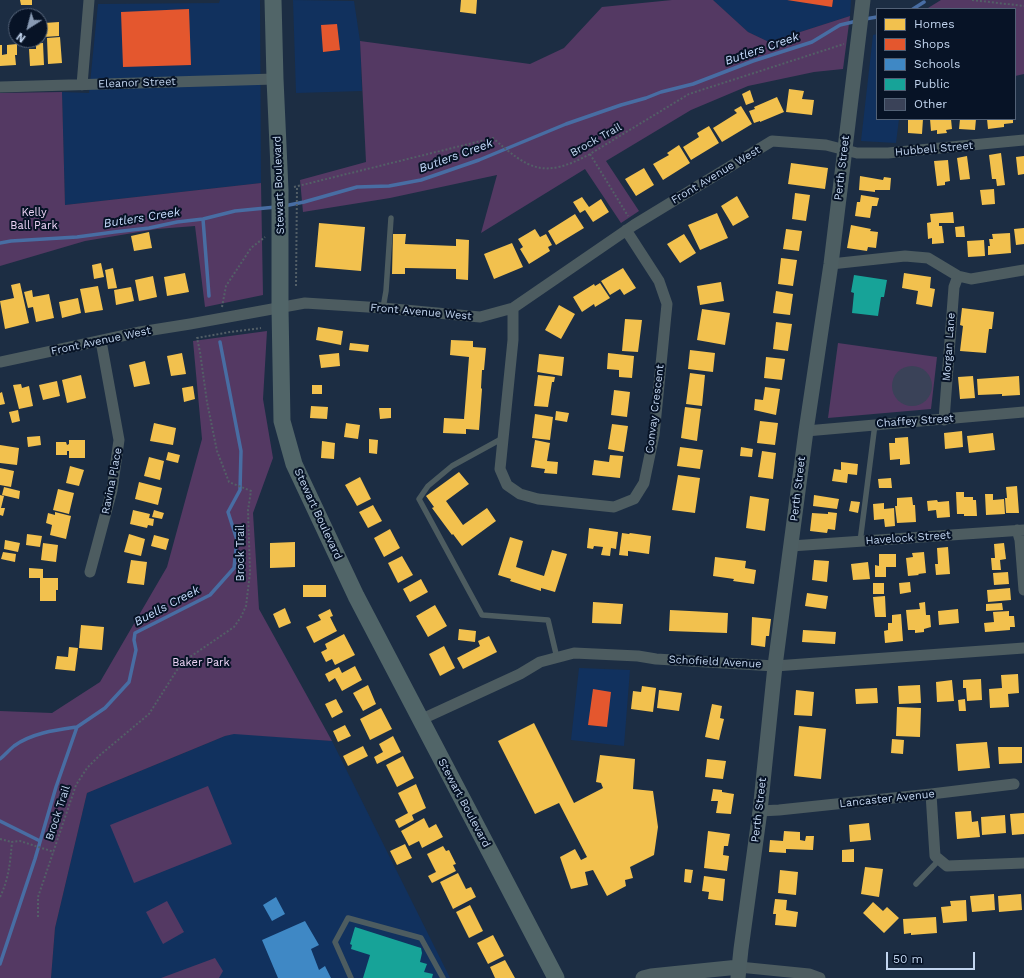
<!DOCTYPE html>
<style>
body{margin:0}
#map{position:relative;width:1024px;height:978px;overflow:hidden;background:#1c2d43;font-family:"Work Sans",sans-serif}
canvas{display:block}
.legend{position:absolute;left:876px;top:8px;width:140px;height:112px;box-sizing:border-box;background:#071326;border:1px solid #526176;margin:0;padding:5px 7px;list-style:none;font-size:12px;color:#c2d5ef}
.legend li{display:flex;align-items:center;gap:8px;height:20px}
.legend b{width:20px;border:1px solid #526176}
.north{position:absolute;left:8px;top:8px;width:40px;height:40px;box-sizing:border-box;background:#071326;border:1px solid #526176;border-radius:50%;rotate:216deg;font-size:11px;font-weight:700;line-height:16px;text-align:center;color:#c2d5ef}
.north::after{content:'';display:block;margin:auto;width:14px;height:18px;background:#889ab3;clip-path:polygon(50% 0,100% 100%,50% 72%,0 100%)}
.scale{position:absolute;left:886px;top:952px;width:89px;height:18px;box-sizing:border-box;border:2px solid #c2d5ef;border-top:0;padding-left:5px;font-size:12px;line-height:14px;white-space:nowrap;color:#c2d5ef;-webkit-text-stroke:3px #071326;paint-order:stroke}
</style>
<div id="map">
<canvas width="1024" height="978"></canvas>
<ul class="legend">
<li><b style="height:11px;background:#f2c14e"></b>Homes</li>
<li><b style="height:11px;background:#e4572e"></b>Shops</li>
<li><b style="height:11px;background:#3f88c5"></b>Schools</li>
<li><b style="height:11px;background:#17a398"></b>Public</li>
<li><b style="height:11px;background:#3a4258"></b>Other</li>
</ul>
<div class="north">N</div>
<div class="scale">50 m</div>
</div>
<script>
const ctx = document.querySelector('canvas').getContext('2d');
ctx.lineJoin = 'round';
function fillPath(path, color) {
  ctx.fillStyle = color;
  ctx.fill(path, 'evenodd');
}
function trace(path, color, width, dash) {
  ctx.strokeStyle = color;
  ctx.lineWidth = width;
  ctx.lineCap = dash ? 'butt' : 'round';
  ctx.setLineDash(dash || []);
  ctx.stroke(path);
}
function drawText(font, color, halo, rows, align = 'center') {
  ctx.font = font + ' "Work Sans",sans-serif';
  ctx.lineWidth = 4;
  ctx.setLineDash([]);
  ctx.textBaseline = 'middle';
  ctx.strokeStyle = halo;
  ctx.fillStyle = color;
  for (const [text, x, y, turn = 0] of rows) {
    ctx.save();
    ctx.translate(x, y);
    ctx.rotate((+turn || 0) * Math.PI / 180);
    ctx.textAlign = isNaN(turn) ? turn : align;
    if (halo) ctx.strokeText(text, 0, 0);
    ctx.fillText(text, 0, 0);
    ctx.restore();
  }
}
fillPath(new Path2D(`
 M220 0H260L261 183 65 205 62 92 89 93 98 4 219 3Z
 M293 0 354 1 360 41 362 91 296 93Z
 M713 0H851L850 16 769 42 748 32Z
 M877 34V119H899L896 143 861 141 873 35Z
 M579 668 630 670 624 746 571 740Z
 M234 733 332 741 450 978H51L55 928 87 793 225 736Z`), '#11315e');
fillPath(new Path2D(`
 M672 0H713L748 32 769 42 850 16 843 69 814 72 748 86 691 110 606 161 639 211 621 223 585 169 481 233 497 175 390 198 303 212 300 180 366 162 360 41 530 64 564 48 602 7Z
 M941 0H1024V74L1015 76V9H928V8Z
 M62 92 65 205 261 183 263 295 205 307 195 226 157 229 85 241 0 266V93Z
 M267 331 263 399 273 458 253 513 259 609 332 741 234 734 225 736 87 793 55 928 51 978H0V711L52 713 100 682 167 567 202 439 193 341Z
 M838 343 937 357 931 409 828 418Z
 M208 786 232 844 134 883 110 825Z
 M167 901 184 932 163 944 146 912Z
 M215 958 223 971 219 978H161Z`), '#543963');
fillPath(new Path2D(`
 M20 0H32V5H21Z
 M461 0H477L476 14 460 12Z
 M59 22V36L44 37V23Z
 M60 37 62 63 48 64 47 38Z
 M36 43H43L44 65 30 66 29 49H36Z
 M17 44V55H15L16 65 0 66V45H2V55L7 54V45Z
 M789 89 804 91 802 99 814 100 812 115 786 112Z
 M750 90 754 102 746 105 742 94Z
 M777 97 784 112 760 122V121L754 123 749 111 755 109 754 107Z
 M741 106 752 124 722 142 713 128 737 113 734 110Z
 M908 119H923L922 134 908 133Z
 M930 119H951L952 129 946 130 947 133 937 134V130L931 131Z
 M960 119H976L975 130 959 129Z
 M987 119H1013V123L1004 124V127L988 129Z
 M709 126 719 143 691 160 683 147 699 137 697 133Z
 M679 145 690 163 663 180 653 164 669 155 667 153Z
 M1001 153 1005 185 997 186 996 179H992L989 155Z
 M967 156 970 179 960 180 957 158Z
 M1024 156V174L1018 175 1016 157Z
 M948 160 950 181 945 182V185L937 186 934 161Z
 M791 163 828 168 825 189 788 184Z
 M644 168 654 185 636 196 625 179Z
 M860 176 883 180 884 177 891 178 890 190H875V192L859 190Z
 M994 189 995 204 982 205 980 190Z
 M795 193 810 195 806 221 792 219Z
 M861 195 879 198 877 206H872L870 218 855 216 857 202H860Z
 M737 196 749 217 733 226 721 206Z
 M582 197 589 207 601 199 609 212 593 222 585 210 580 213 573 202Z
 M953 212 954 223H939V226H942L944 243 932 244V238L928 239 927 223 931 222 930 214Z
 M717 213 728 238 700 250 688 225Z
 M575 214 584 228 556 245 548 231Z
 M319 223 365 227 361 271 315 267Z
 M851 225 871 229 870 231 878 232 876 248 868 247 867 251 847 248Z
 M964 226 965 237H956L955 227Z
 M1024 228V244L1016 245 1014 229Z
 M535 229 540 237 546 234 552 245 548 247 550 251 529 264 520 249 523 247 518 239Z
 M786 229 802 231 799 251 783 249Z
 M149 232 152 248 134 251 131 236Z
 M1010 233 1011 253 988 255V246H990L989 239H993L992 234Z
 M393 234H406L405 244 456 246V239L469 240 468 280 456 279V269L405 268V274H392Z
 M684 234 696 253 680 263 667 244Z
 M984 240 985 256 968 257 967 241Z
 M512 243 523 267 494 279 484 254Z
 M781 258 797 260 793 286 778 284Z
 M101 263 104 277 94 279 92 265Z
 M113 268 117 288 108 289 105 270Z
 M623 268 636 288 624 295 620 289 610 295 601 281Z
 M185 273 189 292 167 296 164 277Z
 M904 273 931 277 930 288 935 289 932 307 916 304 918 291 902 288Z
 M153 276 157 297 139 301 135 280Z
 M721 282 724 301 700 305 697 286Z
 M20 283 29 323 5 329 0 301 14 298 11 285Z
 M600 283 610 298 595 307 594 304 582 312 573 297 594 284 595 286Z
 M98 286 103 310 85 313 80 289Z
 M131 287 134 301 116 305 114 290Z
 M32 290 33 297 49 294 54 318 36 322 33 307 28 308 24 292Z
 M776 291 793 294 790 315 773 313Z
 M78 298 81 313 62 318 59 302Z
 M559 305 575 314 561 339 545 330Z
 M962 308 994 312 992 329H989L986 353 960 351 963 326 960 325Z
 M702 309 730 313 725 345 697 340Z
 M625 319 642 320 638 352 622 351Z
 M776 322 792 324 788 351 773 349Z
 M318 327 343 331 341 345 316 340Z
 M451 340 473 341V347L486 348 484 370H482L481 388 482 389 479 430 466 429V434L443 433 444 418 464 419 469 357 450 355Z
 M350 343 369 345 368 352 349 350Z
 M690 350 715 353 713 372 688 369Z
 M182 353 186 374 171 376 167 356Z
 M339 353 340 366 321 368 319 355Z
 M608 353 634 356 632 378 619 377V370L607 369Z
 M539 354 564 357 562 376 537 372Z
 M766 357 785 359 782 380 764 378Z
 M145 361 150 384 134 387 129 365Z
 M690 373 705 375 702 406 686 404Z
 M81 375 86 398 67 403 62 380Z
 M538 375 555 377 554 382H552L548 407 534 406Z
 M973 376 975 398 960 399 958 377Z
 M1019 376 1020 395 1002 396V394L978 395 977 379Z
 M57 381 60 396 43 400 39 385Z
 M21 384 22 388 29 386 33 406 19 409 13 385Z
 M312 385H322V394H312Z
 M193 386 195 399 184 402 182 388Z
 M765 387 780 389 776 415 754 410 755 399 763 400Z
 M614 390 630 392 627 417 611 415Z
 M2 392 5 404 0 405V393Z
 M311 406 328 407 327 419 310 418Z
 M685 407 701 409 697 441 681 438Z
 M379 408H391V418L380 419Z
 M18 410 20 421 12 423 9 412Z
 M556 411 569 413 567 422 555 420Z
 M535 414 553 417 550 440 532 438Z
 M760 421 778 423 775 445 757 443Z
 M154 423 176 428 173 445 150 441Z
 M346 423 360 425 358 439 344 437Z
 M612 424 628 426 624 452 608 449Z
 M962 431 963 447 945 449 944 433Z
 M993 433 995 450 969 453 967 436Z
 M40 436 41 445 28 447 27 437Z
 M908 437 910 464 900 465V459L890 460 889 443H895V438Z
 M369 439 378 440 377 454 369 453Z
 M69 440H85V458H69V451H67V455H56V442H66L67 445 69 444Z
 M535 440 550 443 547 461 558 462 557 474 544 473 545 469 531 467Z
 M322 441 335 443 334 459 321 458Z
 M0 445 19 448 17 465 0 463Z
 M680 447 703 450 700 469 677 466Z
 M741 447 753 449 752 457 740 456Z
 M762 451 776 453 773 479 758 477Z
 M168 452 180 455 178 463 166 460Z
 M610 455 623 456 620 478 592 475 594 460 609 462Z
 M149 457 164 461 160 480 144 476Z
 M841 462 858 464 857 475 848 474 847 483 832 481 834 469 841 470Z
 M70 466 84 470 79 486 66 483Z
 M0 468 14 471 11 487 0 485Z
 M459 472 469 484 446 501 463 525 487 508 496 521 462 546 453 534 452 535 432 508 434 507 426 496Z
 M678 475 700 478 695 513 672 510Z
 M360 477 371 499 357 506 345 485Z
 M891 478 892 488H879L878 479Z
 M139 482 162 488 158 505 135 499Z
 M1017 486 1019 513H1006L1005 498H1007L1006 487Z
 M4 487 20 491 19 499 2 495Z
 M58 489 74 493 69 514 53 510Z
 M956 492H964V497H973V500H976L977 516H964V514H957Z
 M985 494H993V500L1004 499 1005 514 986 515Z
 M0 495 4 496 1 508H5L3 516 0 515Z
 M814 495 839 499 837 509 813 506Z
 M750 496 769 499 765 531 746 528Z
 M912 497 913 505H915L916 522 897 523 895 506H897V498Z
 M937 500 938 502 949 501 950 517 937 518 936 510 928 511 927 501Z
 M851 501 860 502 858 513 849 511Z
 M884 503V509L894 508 895 526 885 527 884 519 874 520 873 504Z
 M373 505 382 521 368 528 359 512Z
 M133 510 150 514 149 518 154 519 153 526 148 525 147 528 130 524Z
 M154 510 164 513 162 519 152 517Z
 M55 512 71 516 66 539 50 535 52 525 46 523 48 513 55 515Z
 M828 512 837 513 835 530 828 529 827 533 810 531 812 513 828 514Z
 M589 528 618 532 616 549 611 548 610 556 601 555 603 547 594 546 593 549 587 548Z
 M390 529 400 548 384 557 374 538Z
 M622 533 629 534 630 533 651 536 649 554 628 551V556L619 555Z
 M27 534 42 536 40 547 26 545Z
 M129 534 145 539 141 556 124 552Z
 M154 535 169 539 166 550 151 546Z
 M510 537 523 541 516 567 544 576 552 550 567 554 555 592 541 588V591L510 581 511 579 498 575Z
 M5 540 20 543 18 552 4 549Z
 M295 542V567L270 568V543Z
 M43 543 58 545 56 562 41 560Z
 M1004 543 1006 559 1000 560 1001 570H992L991 558H995L994 544Z
 M948 547 950 574 936 575 935 564H938L937 548Z
 M3 552 16 554 15 562 1 559Z
 M924 552 926 573 918 574 919 575 908 576 906 558 913 557 912 553Z
 M879 554H896V567H886V577H875V565L879 566Z
 M402 556 413 575 398 583 388 563Z
 M715 557 746 561 745 568 756 570 754 584 733 581 734 579 713 576Z
 M131 560 147 562 144 585 127 583Z
 M814 560 829 561 827 582 812 580Z
 M868 562 870 579 853 580 851 564Z
 M29 568 43 569V578H58V590H56V601H40V578H29Z
 M1008 572 1009 584 994 585 993 573Z
 M421 579 428 592 410 602 403 589Z
 M910 582 911 592 900 594 899 583Z
 M873 583H884V594H873Z
 M303 585H326V597H303Z
 M1010 588 1011 600 988 602 987 590Z
 M807 593 828 596 826 609 805 606Z
 M885 596 886 617H875L873 597Z
 M593 602 623 604 621 624 592 623Z
 M925 602 926 615H930L931 627 924 629V632L915 633V630H908L906 610 920 609 919 603Z
 M1002 603 1003 610 986 611V604Z
 M435 605 447 626 428 637 416 616Z
 M285 608 291 623 279 628 273 614Z
 M330 609 333 616 330 617 337 631 314 643 306 627 321 620 318 615Z
 M958 609 959 623 939 625 938 611Z
 M670 610 728 613 727 633 669 631Z
 M1009 611V616H1014L1015 627H1010V630L985 632 984 623 994 622 993 612Z
 M901 614 903 641 885 643 884 631 888 630V623H892V615Z
 M752 617 771 619 769 636H766L765 647 751 645Z
 M81 625 104 627 102 650 79 648Z
 M459 629 476 631 475 642 458 640Z
 M803 630 836 632 835 644 802 642Z
 M344 634 355 655 335 665 332 659 326 662 321 652 327 649 325 644Z
 M489 636 497 652 463 669 457 658 480 646 478 641Z
 M444 646 455 668 440 676 429 654Z
 M69 647 78 648 75 671 55 669 57 656 68 657Z
 M355 666 362 680 342 691 335 678 329 682 325 674 339 667 342 673Z
 M1018 674 1019 693 1008 694 1009 707 990 708 989 689 1002 688 1001 675Z
 M981 679 982 700 967 701 966 688H963V680Z
 M952 680 954 701 937 702 936 682Z
 M368 685 376 704 363 711 353 693Z
 M920 685 921 703 899 704 898 686Z
 M642 686 656 688 653 712 631 709 633 691 641 692Z
 M877 688 878 703 856 704 855 689Z
 M659 690 682 693 679 711 657 708Z
 M796 690 814 692 812 716 794 715Z
 M336 699 343 712 332 718 325 704Z
 M965 699 966 711H959L958 700Z
 M712 704 722 706 720 718 724 719 719 740 705 737Z
 M897 707 921 708 920 737 896 736Z
 M381 708 392 729 370 740 360 719Z
 M534 723 574 803 603 788 601 783 596 782 600 755 635 759 633 789 653 791 658 827 654 855 630 867 633 878 625 880 626 886 607 896 593 870 585 872 588 885 571 889 560 857 575 849 581 860 587 857 559 803 535 814 498 741Z
 M345 725 351 736 338 742 333 731Z
 M799 726 826 729 821 779 794 776Z
 M393 736 401 752 377 764 374 757 383 752 379 744Z
 M892 739 904 740 903 754 891 753Z
 M987 742 990 768 958 771 956 744Z
 M363 746 368 756 348 766 343 756Z
 M998 747H1022V763L999 764Z
 M403 756 414 778 397 787 386 765Z
 M707 759 726 761 723 779 705 777Z
 M416 784 426 808 412 815 414 820 399 828 395 820 408 813 398 793Z
 M713 789 722 790V792L734 794 731 814 716 813 718 801H711Z
 M971 811 972 822 978 821 980 837 957 839 955 812Z
 M1024 813V834L1012 835 1010 814Z
 M1005 815 1006 833 982 835 981 817Z
 M424 818 429 828 436 824 443 837 422 848 419 841 409 846 401 831Z
 M869 823 871 840 850 842 849 825Z
 M708 831 730 834 728 846H724L723 855 729 856 727 871 704 868Z
 M784 831 800 832V840L805 841 806 836H814L813 850 786 849V853L769 852 770 840 783 841Z
 M405 844 412 858 397 865 390 851Z
 M443 846 446 851 449 850 456 864 453 865 456 871 432 883 428 876 436 872 427 854Z
 M854 849V862H842V850Z
 M865 867 883 869 879 897 861 894Z
 M685 869 693 870 691 883 684 882Z
 M780 870 798 872 796 895 778 893Z
 M458 873 466 889 471 887 476 897 453 909 440 882Z
 M704 876 725 879 723 901 708 899 709 892 702 891Z
 M994 894 995 910 972 912 970 896Z
 M1021 894 1022 910 999 912 998 896Z
 M775 899 787 900 786 910 798 912 796 927 775 925 776 914H773Z
 M966 900 967 921 943 923 941 907 951 906 950 901Z
 M873 902 883 911 887 907 899 918 884 933 863 913Z
 M470 905 483 931 469 938 456 912Z
 M936 917 937 933 911 935V933L904 934 903 919Z
 M493 935 504 956 488 964 477 943Z
 M505 960 515 978H495L490 967Z`), '#f2c14e');
fillPath(new Path2D(`
 M787 0H833L832 7Z
 M189 9 191 65 123 67 121 12Z
 M337 24 340 50 323 52 321 25Z
 M593 689 611 692 607 727 588 725Z`), '#e4572e');
fillPath(new Path2D(`
 M276 897 285 914 272 921 263 905Z
 M305 921 319 945 311 949 319 970 325 966 331 978H278L262 940Z`), '#3f88c5');
fillPath(new Path2D(`
 M854 275 887 280 884 297H881L878 316 852 313 854 293 851 292Z
 M355 927 421 948 422 953 420 962 427 964 424 972 433 974 432 978H363L370 955 351 949 352 945 350 944Z`), '#17a398');
trace(new Path2D(`
 M913 9 924 2
 M865 19 877 17
 M284 206 304 202 357 187 389 186 421 180 479 160 566 124 621 105 646 98 661 92 693 84 753 61 812 42 840 25 857 21
 M203 219 209 296
 M0 243 11 241 77 237 114 232 149 228 177 222 203 219 235 211 276 207
 M0 759C5 755 9 750 14 746 32 733 56 730 77 727
 M0 821 40 841
 M0 964 35 859 56 787 77 727 105 708 129 682 136 650 134 640 135 633 210 595 234 568 237 540 228 512 240 490 241 451 220 342`), '#486da3', 3.5);
fillPath(new Path2D(`
 M892 386a20 20 0 1 1 40 0a20 20 0 1 1-40 0Z`), '#3a4258');
trace(new Path2D(`
 M972 0 1024 6
 M590 154 628 216
 M294 187 493 138C529 170 544 179 590 154L689 94 844 44
 M296 286 297 186
 M222 307 226 286 251 248 265 237
 M0 839 12 842
 M0 897C9 878 10 863 12 842L20 841 54 852
 M38 917V897L76 785 87 768 100 755 149 714 177 670 187 659 234 627 241 617 246 606 250 573 248 510 251 491 229 482 217 451 207 402 200 352 197 338 230 332 261 328`), '#535f67', 2, [2, 2]);
trace(new Path2D(`
 M383 308 386 291 391 218
 M503 438 452 466 428 486 419 499 482 615 548 620 557 658
 M860 542 875 424
 M916 884 939 860
 M351 978 335 942 348 918 421 938 443 978`), '#4d5c60', 5.5);
trace(new Path2D(`
 M82 85 89 0
 M0 87 275 79
 M831 264 905 256 928 258 958 276 971 279 1024 270
 M513 308V340L500 469 507 485 520 494 538 499 614 507 634 499 644 483 654 435 667 304 659 281 626 230
 M0 362 140 332 190 324 305 303 383 308 480 317 513 308 634 225 772 141 826 145 857 153H888L1024 140
 M944 420 954 287 958 276
 M806 431 1024 412
 M1017 530 1020 540 1024 590
 M791 546 1024 530
 M90 572 112 490 119 440 101 341
 M420 720 520 674 540 662 574 653 638 656 656 659 775 666 1024 648
 M931 794 935 856 947 866 1024 863
 M760 811 779 810 931 794 1014 784
 M739 967 809 974 820 978`), '#4d5c60', 11);
trace(new Path2D(`
 M643 978 651 976 739 967
 M738 978 741 949 760 811 775 666 789 559 806 431 831 264 863 0`), '#4d5e62', 15);
trace(new Path2D(`
 M273 0 275 79 280 190V308L282 421 294 464 356 596 556 978`), '#516568', 17);
drawText('11px', '#c2d5ef', '#071326', [
 ["Eleanor Street",137,83,-2],
 ["Brock Trail",596,140,-29],
 ["Hubbell Street",934,149,-5],
 ["Perth Street",842,168,-83],
 ["Front Avenue West",716,175,-31],
 ["Stewart Boulevard",279,185,-92],
 ["Front Avenue West",421,312,5],
 ["Front Avenue West",101,341,-12],
 ["Morgan Lane",949,347,-86],
 ["Convay Crescent",655,409,-83],
 ["Chaffey Street",915,421,-4],
 ["Ravina Place",112,481,-79],
 ["Perth Street",798,489,-83],
 ["Stewart Boulevard",318,514,65],
 ["Havelock Street",908,538,-4],
 ["Brock Trail",241,553,-90],
 ["Schofield Avenue",715,662,3],
 ["Lancaster Avenue",887,799,-6],
 ["Stewart Boulevard",464,803,62],
 ["Perth Street",759,810,-83],
 ["Brock Trail",58,813,-72]
]);
drawText('11px', '#edd4f5', '#071326', [
 ["Kelly",34,213],
 ["Ball Park",34,226],
 ["Baker Park",201,663]
]);
drawText('italic 12px', '#c6dcfd', '#071326', [
 ["Butlers Creek",762,49,-19],
 ["Butlers Creek",456,156,-20],
 ["Butlers Creek",142,218,-9],
 ["Buells Creek",167,606,-28]
]);
</script>
